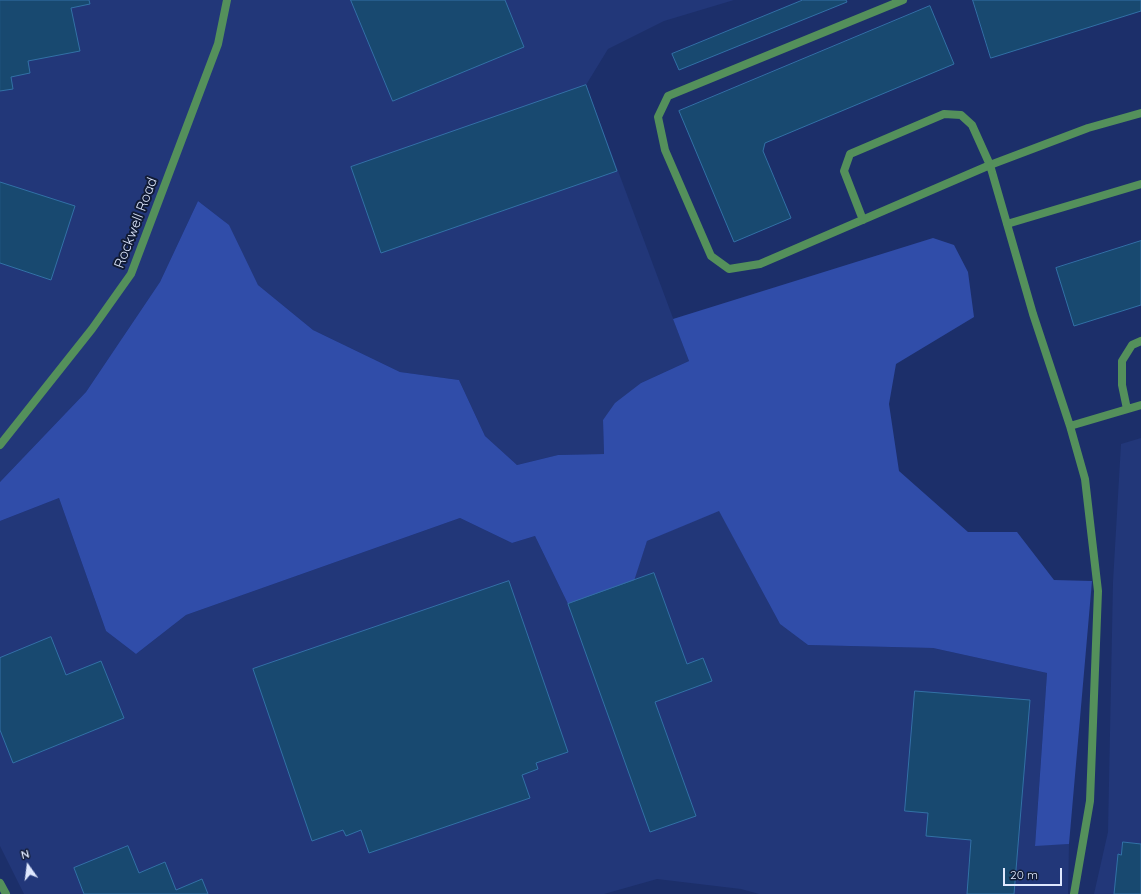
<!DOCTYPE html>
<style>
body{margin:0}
#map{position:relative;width:1141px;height:894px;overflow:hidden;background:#1c2f6a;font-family:Quicksand,sans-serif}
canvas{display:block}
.north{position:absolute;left:8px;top:846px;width:40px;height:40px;-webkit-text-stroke:3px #111b35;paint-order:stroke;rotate:346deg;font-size:11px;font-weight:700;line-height:16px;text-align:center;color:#dfe8fe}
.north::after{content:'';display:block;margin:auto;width:14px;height:18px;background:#dfe8fe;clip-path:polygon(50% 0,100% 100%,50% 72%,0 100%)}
.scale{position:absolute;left:1003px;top:868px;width:59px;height:18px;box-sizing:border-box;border:2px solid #dfe8fe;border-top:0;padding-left:5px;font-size:12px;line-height:14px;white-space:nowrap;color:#dfe8fe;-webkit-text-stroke:3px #111b35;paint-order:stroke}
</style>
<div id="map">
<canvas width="1141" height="894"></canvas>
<div class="north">N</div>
<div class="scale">20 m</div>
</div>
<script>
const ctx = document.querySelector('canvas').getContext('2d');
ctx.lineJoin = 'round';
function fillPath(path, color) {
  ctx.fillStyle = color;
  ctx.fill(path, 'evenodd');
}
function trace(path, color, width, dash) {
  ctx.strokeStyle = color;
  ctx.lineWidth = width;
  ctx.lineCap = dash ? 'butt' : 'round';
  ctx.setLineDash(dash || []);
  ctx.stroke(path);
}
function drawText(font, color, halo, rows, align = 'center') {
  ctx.font = font + ' Quicksand,sans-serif';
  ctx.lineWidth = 4;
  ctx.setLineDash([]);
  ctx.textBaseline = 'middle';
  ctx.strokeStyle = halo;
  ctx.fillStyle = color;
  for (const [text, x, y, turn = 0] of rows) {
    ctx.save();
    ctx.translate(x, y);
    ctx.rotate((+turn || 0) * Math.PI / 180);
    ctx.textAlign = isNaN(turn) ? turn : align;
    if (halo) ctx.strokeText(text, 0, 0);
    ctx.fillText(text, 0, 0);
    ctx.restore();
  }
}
fillPath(new Path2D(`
 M0 0H734L664 21 608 49 586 85 689 361 641 383 603 420 604 454 558 455 517 465 485 436 459 380 400 372 313 330 258 285 225 222 198 201 160 282 86 392 0 482Z
 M1141 438V894H1094L1108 832 1113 582 1121 444Z
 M59 498 106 631 136 654 186 615 460 518 512 543 535 536 568 604 633 581 647 541 719 510 780 624 808 645 933 648 1047 673 1035 845 1069 844 1068 894H759L741 889 657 879 604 894H24L0 846V521Z`), '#223779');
fillPath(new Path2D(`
 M198 201 229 225 258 285 313 330 400 372 459 380 485 436 517 465 558 455 604 454 603 420 615 403 641 383 689 361 673 319 933 238 954 245 968 272 974 317 896 364 889 404 899 471 968 532H1017L1054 580 1092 581 1069 844 1035 846 1047 673 933 648 808 645 780 624 719 511 647 541 634 581 568 604 535 536 512 543 460 518 186 615 136 654 106 631 59 498 0 521V482L86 392 160 282Z`), '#304da9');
const building = new Path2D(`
 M0 0H89L90 4 71 8 80 51 28 61 30 73 11 77 13 89 0 91Z
 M351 0H505L524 47 393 101Z
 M803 0H846L847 2 679 70 672 54Z
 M973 0H1141V11L991 58Z
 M930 6 954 64 765 143 763 151 791 218 734 242 679 111Z
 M586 85 617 171 381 253 351 167Z
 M0 182 75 206 51 280 0 263Z
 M1141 241V305L1074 326 1056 268Z
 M654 573 687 664 703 658 712 681 655 702 696 816 650 832 568 604Z
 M509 581 568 752 536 763 538 769 522 775 530 798 369 853 361 830 346 836 343 830 312 841 253 669Z
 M51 637 66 675 101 661 124 718 13 763 0 730V658Z
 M915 691 1030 700 1014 894H967L971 840 926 836 928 813 905 811Z
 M1123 842 1141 844V894H1114L1118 854 1121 855Z
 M128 846 139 873 165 862 176 890 202 879 208 894H84L74 868Z`);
fillPath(building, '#184970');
trace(building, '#3271a6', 1);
trace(new Path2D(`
 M863 220 844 171 850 154 944 114 961 115 972 125 990 165 760 264 729 269 711 256 665 150 658 117 668 96 903 0
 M1007 224 1141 184
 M1127 409 1122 385V361L1132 345 1141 341
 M1070 426 1033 314 990 165 1088 128 1141 113
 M1074 894 1090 801 1098 591 1085 479 1070 426 1141 405`), '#54905b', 8);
trace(new Path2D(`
 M0 445 92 329 131 274 218 44 227 0
 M0 883 6 894`), '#54905b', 8);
drawText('14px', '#dfe8fe', '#111b35', [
 ["Rockwell Road",136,223,-69]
]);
</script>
